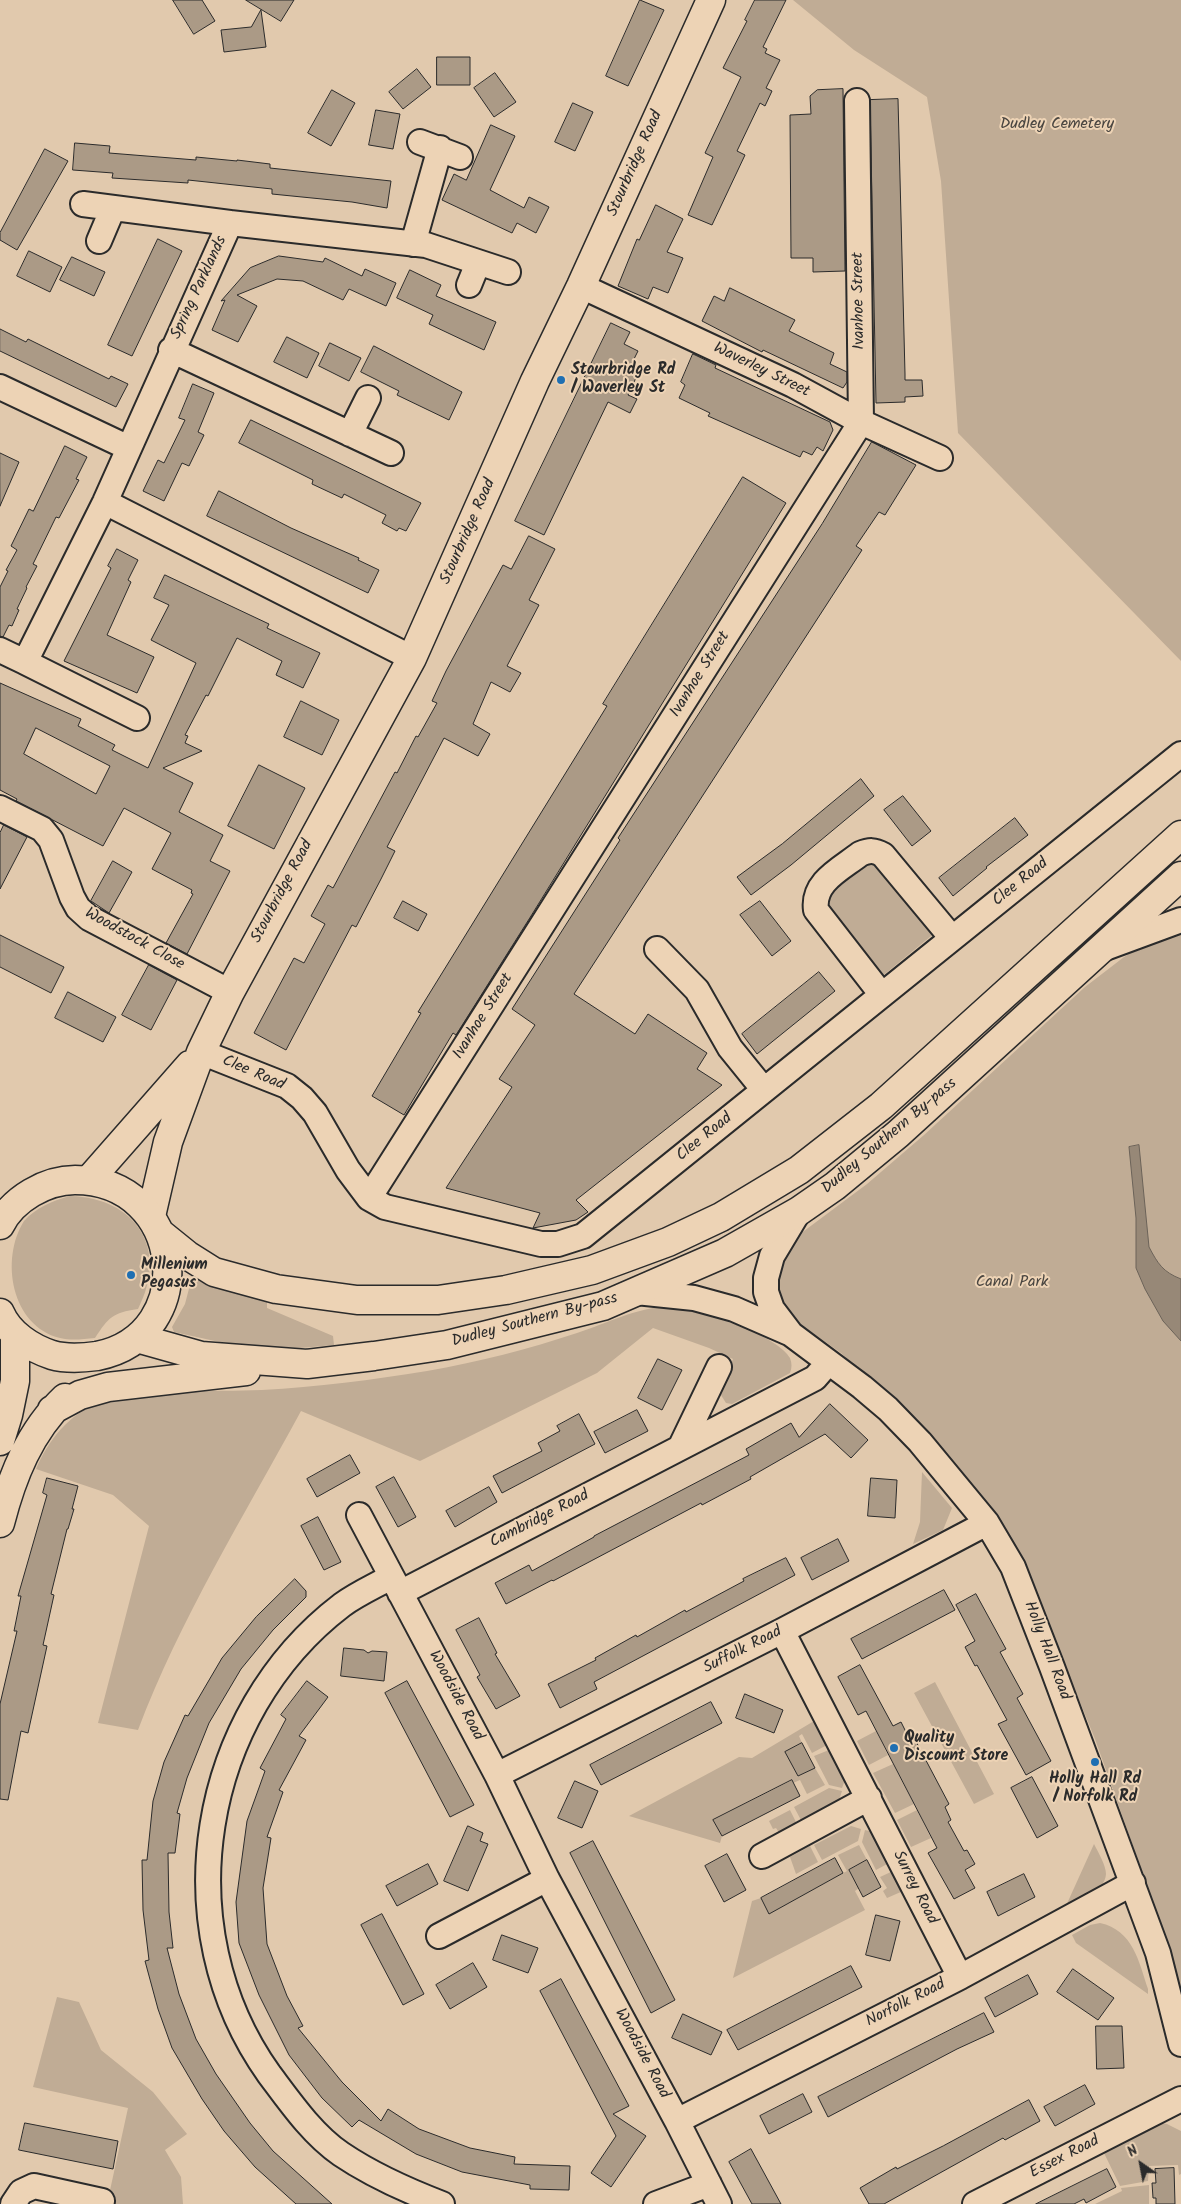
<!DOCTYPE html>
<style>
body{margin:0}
#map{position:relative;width:1181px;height:2204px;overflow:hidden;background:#e1c9ad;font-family:Kalam,sans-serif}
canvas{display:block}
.north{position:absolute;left:1116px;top:2139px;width:50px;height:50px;-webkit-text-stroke:4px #edd3b5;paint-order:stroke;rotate:327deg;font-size:14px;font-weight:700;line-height:20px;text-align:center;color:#2b2b2b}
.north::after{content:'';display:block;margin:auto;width:18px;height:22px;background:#2b2b2b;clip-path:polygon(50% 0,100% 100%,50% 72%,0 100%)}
</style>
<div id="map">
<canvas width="1181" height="2204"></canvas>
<div class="north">N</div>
</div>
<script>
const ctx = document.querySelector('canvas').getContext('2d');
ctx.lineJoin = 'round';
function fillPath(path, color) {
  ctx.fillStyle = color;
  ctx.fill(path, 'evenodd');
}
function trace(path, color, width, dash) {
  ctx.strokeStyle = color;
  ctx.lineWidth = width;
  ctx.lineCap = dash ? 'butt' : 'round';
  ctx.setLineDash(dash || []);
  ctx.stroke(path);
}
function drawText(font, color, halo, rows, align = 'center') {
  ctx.font = font + ' Kalam,sans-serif';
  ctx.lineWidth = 4;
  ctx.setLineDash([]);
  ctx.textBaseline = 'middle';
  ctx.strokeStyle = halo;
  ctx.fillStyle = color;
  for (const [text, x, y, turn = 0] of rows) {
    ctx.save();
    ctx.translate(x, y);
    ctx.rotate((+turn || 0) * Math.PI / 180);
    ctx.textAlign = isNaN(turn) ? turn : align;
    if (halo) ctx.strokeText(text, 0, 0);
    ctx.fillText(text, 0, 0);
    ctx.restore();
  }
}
fillPath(new Path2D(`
 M793 0H1181V661L958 433 941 181 927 97 854 50Z
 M864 860 880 864 936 932 880 978 825 906 826 892Z
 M1181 931V1989L1167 1942 1095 1739 1031 1582 993 1509 911 1420 841 1353 790 1317 781 1303 777 1287 780 1264 787 1249 800 1234 867 1184 924 1135 1085 987 1124 957 1157 937Z
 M70 1196C137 1198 169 1250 138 1309 112 1313 109 1317 95 1338 83 1339 72 1341 60 1338 11 1326 0 1259 24 1221 37 1207 52 1201 70 1196Z
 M192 1277 230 1291 267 1300V1308L333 1336 334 1345 289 1349H251L174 1332 172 1327 185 1304Z
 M668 1306C676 1306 686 1307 695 1309 715 1313 780 1339 790 1358 792 1363 792 1368 790 1373L732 1404 726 1403 719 1392 733 1359 709 1348 653 1328 597 1373 420 1461 301 1411C244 1516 180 1619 138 1730L98 1723 149 1526 113 1495 36 1469C48 1441 69 1413 100 1403 146 1388 212 1392 262 1390 317 1387 372 1380 427 1371 478 1362 529 1349 577 1333 608 1323 636 1308 668 1306Z
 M922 1472 952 1508 943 1530 913 1544 920 1522Z
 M935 1682 994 1794 974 1804 914 1693Z
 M814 1721 827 1745 812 1753 802 1734 799 1736 802 1743 786 1752 798 1776 815 1768 825 1785 807 1794 800 1780 793 1783 791 1780 713 1820 722 1836 720 1843 629 1816 739 1757 752 1758Z
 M876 1731 888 1755 869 1765 857 1741Z
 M829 1750 845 1780 842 1788 829 1785 814 1756Z
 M893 1764 914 1804 895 1813 873 1773Z
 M829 1788 842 1791 838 1803 802 1822 794 1807Z
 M790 1810 797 1824 780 1834 776 1828 773 1829 769 1821Z
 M917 1810 931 1838 911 1847 897 1820Z
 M851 1826 861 1829 858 1841 822 1860 814 1845Z
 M865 1830 873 1832 889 1863 876 1870 862 1842Z
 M1094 1844C1098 1852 1106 1865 1106 1874 1105 1892 1079 1900 1065 1908Z
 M859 1845 867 1860 849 1870 859 1888 855 1891 865 1910 733 1978 752 1901 761 1898 770 1913 847 1871 838 1855Z
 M810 1846 818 1862 796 1874 790 1857Z
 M893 1871 903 1891 887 1898 883 1891 887 1888 880 1877Z
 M1100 1923C1133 1930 1139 1962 1148 1989V1994L1076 1943 1072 1935 1090 1925Z
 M57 1997 79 2002 101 2050 153 2092 187 2134 165 2150 181 2177 183 2204H107L128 2108 33 2087Z
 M1160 2123 1167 2124 1181 2131V2174L1179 2175 1178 2165 1149 2166 1148 2181 1120 2186 1104 2153Z
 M1149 2185V2204H1095L1122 2191 1121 2188Z`), '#c0ac95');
const water = new Path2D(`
 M1139 1145 1149 1247C1158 1264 1163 1272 1181 1279V1341L1163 1321 1145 1289 1136 1268V1218L1129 1147Z`);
fillPath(water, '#978877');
trace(water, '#6c6359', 1);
const building = new Path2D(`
 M173 0H202L215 21 194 34Z
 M246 0H294L281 21Z
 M640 0 664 10 628 86 606 76Z
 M755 0H786L763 47 767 49 765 53 780 60 766 88 772 91 765 106 760 103 737 151 745 155 712 225 688 215 713 157 705 153 741 77 723 68 747 21 745 20Z
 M261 10 266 47 224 52 221 30 251 27Z
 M437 57H470V85H437Z
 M417 69 431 87 403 109 389 92Z
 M495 73 516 102 494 117 474 88Z
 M843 89 845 271 813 272V258H791L790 115 811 114 810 96 817 90Z
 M332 90 355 103 331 146 308 133Z
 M898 99 905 374V380H922L923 396 905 397V402L876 403 870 100Z
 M573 103 593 112 575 151 555 142Z
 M376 110 400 114 393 149 369 145Z
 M491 125 515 136 490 190 524 208 529 197 549 207 536 233 517 223 512 233 442 200 454 174 466 180Z
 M75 143 110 146 109 153 196 160V157L237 161V160L270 164V168L391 181 387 208 352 202 272 194V189L188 180V183L112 178 113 173 73 170Z
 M45 149 68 161 17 250 0 240V233Z
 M656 205 683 219 667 252 683 258 668 293 653 287 648 299 618 286 637 239 639 240Z
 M158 239 182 251 132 356 108 345Z
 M29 251 62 267 50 292 17 276Z
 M279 256 323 262 325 258 362 276 365 269 396 283 386 306 349 289 343 300 303 281 277 279 237 295 257 306 238 342 212 330 225 300 221 301 250 268Z
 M72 257 105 272 94 296 60 280Z
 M410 270 441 285 436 296 496 322 484 350 429 324 433 315 397 298Z
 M730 288 795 320 789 331 834 353 830 364 847 372V382L843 388 763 350 762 352 702 321 714 296 724 301Z
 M611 323 630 332 624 344 638 351 632 363 641 367 628 395 637 399 630 413 608 402 544 535 515 521Z
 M0 329 26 342 28 339 109 379 111 376 128 384 116 407 0 351Z
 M287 337 319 353 307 378 274 362Z
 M330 343 361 358 349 381 319 366Z
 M374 346 462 392 449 420 397 395 399 391 361 372Z
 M693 354 716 365 715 368 830 422 833 430 823 451 817 447 812 455 803 451 800 457 708 416 710 413 679 398 685 385 681 382Z
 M193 384 214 393 198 432 204 435 189 466 182 463 164 501 143 491 158 460 164 463 185 420 179 418Z
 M251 420 421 503 406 531 399 528 397 531 382 523 386 515 344 494 342 498 312 484 313 480 239 443Z
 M872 442 916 465 885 515 879 512 856 546 862 550 574 994 635 1034 648 1014 707 1053 697 1069 722 1085 576 1200 588 1212 576 1220 533 1228 540 1213 446 1188 512 1087 499 1079 535 1025 512 1009 620 840 618 838 822 524Z
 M65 446 87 457 76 479 79 480 59 518 56 517 33 564 37 566 26 587 27 588 17 609 19 610 12 626 9 625 3 637 0 636V587L8 571 6 570 17 550 11 546 29 509 33 511Z
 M0 453 19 462 0 506Z
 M743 477 786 503 531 916 456 1035 453 1033 404 1115 372 1096 421 1013 418 1012 607 706 603 704Z
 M219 491 291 528 359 558 358 560 379 570 368 593 207 516Z
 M529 536 555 549 529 600 539 605 507 666 521 673 510 692 491 682 473 724 490 734 478 756 444 738 387 847 395 851 381 879 356 927 352 925 286 1050 254 1033 294 958 304 963 325 924 311 916 328 885 333 888 395 772 397 773 416 736 418 737 437 703 432 701 446 671 503 565 511 569Z
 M117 549 138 560 128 580 131 582 107 635 154 657 137 693 64 661 111 568 108 566Z
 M165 575 269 624 267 628 320 653 303 688 276 675 282 661 237 638 208 696 206 695 185 735 188 736 185 743 202 751 163 768 193 783 179 812 223 835 210 861 230 871 187 954 166 943 193 894 191 893 192 890 152 869 171 833 124 808 103 846 16 801 17 799 0 790V683L81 719 78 726 115 745 112 750 148 768 196 663 151 640 169 605 154 598ZM36 728 110 766 96 794 24 754Z
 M301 701 339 720 322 755 284 737Z
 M259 765 305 788 274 849 228 826Z
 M861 779 874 796 791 865 751 895 737 877 782 844Z
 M903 796 931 831 912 846 884 810Z
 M1015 818 1028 835 986 867 987 868 953 896 939 878Z
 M4 825 27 837 0 889V833Z
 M113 861 132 872 109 913 91 901Z
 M403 901 427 914 418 931 394 918Z
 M760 901 791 941 772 956 740 915Z
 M0 935 64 967 51 993 0 967Z
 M149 965 177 980 151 1030 122 1015Z
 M819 972 835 991 757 1054 742 1034Z
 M68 992 116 1017 103 1042 55 1018Z
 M658 1359 682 1370 662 1410 638 1398Z
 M830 1404 868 1440 851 1458 825 1434 750 1477 751 1479 702 1505 701 1503 553 1581 552 1580 506 1604 495 1583 529 1565 532 1571 594 1537V1536L749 1455 746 1449 791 1423 799 1437Z
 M637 1410 648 1431 605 1453 594 1432Z
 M579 1414 595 1444 502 1493 493 1476 542 1451 538 1443 560 1431 557 1426Z
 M350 1455 360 1473 317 1497 307 1479Z
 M394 1477 416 1517 398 1527 376 1487Z
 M47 1478 78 1486 72 1509H74L68 1529H67L51 1594 54 1595 43 1645 47 1646 28 1733 21 1731 8 1800 0 1799V1704L17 1631H14L21 1596H18L47 1495 43 1493Z
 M871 1478 897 1480 895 1518 868 1516Z
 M489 1487 497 1502 455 1527 446 1511Z
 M318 1517 341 1562 324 1570 301 1526Z
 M838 1539 849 1561 812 1580 801 1558Z
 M786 1558 795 1575 594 1682 597 1689 560 1708 548 1684 596 1660 595 1658 636 1635 637 1637 685 1610 686 1612 744 1581 743 1579Z
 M295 1579 306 1591V1597L273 1630 241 1669 209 1723 187 1778 177 1813 180 1814 175 1853H168L169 1912 173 1948H167L179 1994 196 2039 216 2074 250 2123 273 2151 332 2204H296L255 2167 224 2131 202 2099 172 2048 158 2009 145 1961 149 1960 143 1910 142 1860H147L153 1801 164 1762 185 1715 188 1716 222 1658 256 1617Z
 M944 1590 955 1610 862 1659 851 1639Z
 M976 1594 1006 1649 1000 1652 1023 1694 1017 1698 1051 1761 1026 1775 998 1724 1007 1720 977 1665 975 1666 965 1647 975 1641 956 1605Z
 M479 1618 497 1653 495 1654 520 1696 496 1709 477 1677 480 1675 456 1630Z
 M344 1648 364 1650 368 1653 372 1651 387 1652 384 1681 341 1676Z
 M860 1665 893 1726 901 1722 907 1734 911 1732 949 1804 945 1807 951 1820 948 1822 964 1851 967 1850 975 1864 965 1870 975 1888 954 1899 928 1853 937 1848 866 1711 858 1715 838 1677Z
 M307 1681 328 1697 299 1736 306 1740 279 1790 283 1792 267 1837 271 1838 263 1888 267 1944 287 1996 303 2026 298 2028 342 2082 381 2121 388 2109 419 2129 470 2148 515 2157 514 2164 570 2166 569 2190 530 2189V2185L462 2172 416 2154 359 2120 352 2127 322 2098 289 2055 259 1995 239 1943 236 1902 247 1821 265 1771 260 1768 286 1719 281 1715Z
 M407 1681 474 1805 450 1817 385 1693Z
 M745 1694 783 1710 774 1733 736 1718Z
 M711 1702 722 1723 601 1785 590 1765Z
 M802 1743 815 1768 798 1776 785 1752Z
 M1032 1777 1058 1826 1037 1838 1011 1788Z
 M792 1780 800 1796 722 1836 713 1820Z
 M575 1781 598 1791 582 1828 558 1818Z
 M468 1826 483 1833 480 1841 488 1844 468 1891 444 1881Z
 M593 1841 675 2000 651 2013 570 1853Z
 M727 1854 746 1890 724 1902 705 1866Z
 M835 1858 843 1873 769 1914 761 1898Z
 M867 1860 881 1887 863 1897 849 1870Z
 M428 1864 438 1884 397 1906 386 1886Z
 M1024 1874 1035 1897 998 1916 987 1892Z
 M382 1914 424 1994 403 2005 361 1925Z
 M876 1915 900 1921 890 1961 866 1955Z
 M502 1935 538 1948 528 1973 493 1960Z
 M473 1963 487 1987 450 2009 436 1985Z
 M851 1966 862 1987 738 2050 727 2030Z
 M1073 1969 1114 1998 1098 2020 1057 1992Z
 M1028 1975 1038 1994 995 2017 985 1998Z
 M561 1979 629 2106 613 2114 646 2136 611 2187 591 2173 616 2136 540 1991Z
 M984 2013 994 2032 957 2049 828 2117 818 2097Z
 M683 2014 722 2032 711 2055 672 2038Z
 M1096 2026H1122L1124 2068 1097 2069Z
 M1085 2085 1095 2104 1055 2126 1044 2107Z
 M803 2094 812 2112 769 2134 760 2116Z
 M1029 2100 1040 2121 1005 2140 1003 2138 884 2204H869L860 2188 896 2167 897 2169 943 2146Z
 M25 2123 118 2141 113 2169 19 2150Z
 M751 2149 781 2204H752L729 2162Z
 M1174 2168 1175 2204H1156V2198H1153L1152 2183H1156L1155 2169Z
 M1107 2169 1116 2187 1086 2203 1084 2199 1074 2204H1036Z`);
fillPath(building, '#ab9a86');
trace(building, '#2b2b2b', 1);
const street = new Path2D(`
 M420 142 460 157
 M83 204 230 223
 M99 241 113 208
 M413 244 440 148
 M469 285 478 263
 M581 286 793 385 861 422 940 458
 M171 350 391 453
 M0 387 129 448
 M350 434 368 398
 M105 502 412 658
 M0 650 25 662
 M137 718 25 662 105 502 230 223 426 245 508 272
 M0 808 42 829 51 840 72 897 78 908 89 918 230 992
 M1105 948 1181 920
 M657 949 697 990 730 1048 764 1090
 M882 995 816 910C812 882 841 869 860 854 870 850 874 850 883 855L952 938
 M201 1052 287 1086 302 1098 315 1113 348 1170 369 1198 385 1207 541 1244H558L583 1236 1181 754
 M369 1198 861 422 857 101
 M799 1211 772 1256 766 1278V1292L772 1309 791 1334 862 1387 888 1409 920 1442 987 1523 1013 1567 1052 1667 1158 1953 1181 2044
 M636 1292 694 1298 734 1309 789 1333
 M680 1448 719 1367
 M359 1515 497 1775 547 1879 677 2121 719 2204
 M391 1577C375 1586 357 1594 342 1605 199 1714 164 1927 269 2074 290 2102 312 2134 341 2154 372 2175 408 2191 442 2204
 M400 1593 815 1378 828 1363
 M782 1631 960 1977
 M497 1775 782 1631 987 1523
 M762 1856 869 1798
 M439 1936 547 1879
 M677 2121 960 1977 1133 1883
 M13 2204 21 2192 34 2186 102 2201
 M656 2204 709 2184
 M975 2204 1181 2099`);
const primary = new Path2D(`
 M89 1180 190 1065
 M151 1216 168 1142 201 1052 230 992 412 658 535 381 581 286 711 0`);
const highway = new Path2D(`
 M0 1225C13 1199 46 1180 75 1180 185 1180 202 1335 97 1356 82 1358 66 1359 52 1355 31 1348 9 1334 0 1313
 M161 1234 187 1255 214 1272 276 1289 357 1300H438L506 1290 592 1270 668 1242 721 1217 799 1170 881 1106 1181 835
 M137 1338 201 1356 307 1364 374 1356 447 1345 603 1306 725 1253 799 1211 835 1186 898 1134 1181 876
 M52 1410 80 1395 108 1387 246 1371
 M0 1441 8 1415 15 1381V1334
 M0 1523C12 1476 30 1431 65 1398`);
trace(street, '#2b2b2b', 28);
trace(primary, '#2b2b2b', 31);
trace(highway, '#2b2b2b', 31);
trace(street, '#edd3b5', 24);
trace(primary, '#edd3b5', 28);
trace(highway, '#edd3b5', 28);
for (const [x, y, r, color] of [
 [561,380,5,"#1f6fb2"],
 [131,1275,5,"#1f6fb2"],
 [894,1748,5,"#1f6fb2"],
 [1095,1762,5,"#1f6fb2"]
]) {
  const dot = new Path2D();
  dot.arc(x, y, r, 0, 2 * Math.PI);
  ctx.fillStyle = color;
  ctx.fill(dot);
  trace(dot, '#edd3b5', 2);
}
drawText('16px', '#494540', '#edd3b5', [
 ["Dudley Cemetery",1057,125],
 ["Canal Park",1012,1283]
]);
drawText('16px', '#2b2b2b', '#edd3b5', [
 ["Stourbridge Road",636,164,-66],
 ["Spring Parklands",200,288,-65],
 ["Ivanhoe Street",860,301,-91],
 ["Waverley Street",761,371,26],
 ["Stourbridge Road",469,532,-66],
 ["Ivanhoe Street",701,675,-58],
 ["Clee Road",1021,883,-39],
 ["Stourbridge Road",283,892,-62],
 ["Woodstock Close",134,940,29],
 ["Ivanhoe Street",484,1017,-58],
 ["Clee Road",253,1074,23],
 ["Dudley Southern By-pass",890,1137,-40],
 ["Clee Road",705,1138,-39],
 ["Dudley Southern By-pass",535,1321,-15],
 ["Cambridge Road",540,1520,-27],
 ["Suffolk Road",743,1651,-27],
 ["Holly Hall Road",1046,1651,69],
 ["Woodside Road",455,1696,62],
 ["Surrey Road",914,1888,63],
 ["Norfolk Road",906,2004,-27],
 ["Woodside Road",641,2054,62],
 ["Essex Road",1065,2158,-27]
]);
drawText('bold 16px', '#2b2b2b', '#edd3b5', [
 ["Stourbridge Rd",571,371],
 ["/ Waverley St",571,389],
 ["Millenium",141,1266],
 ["Pegasus",141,1284],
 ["Quality",904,1739],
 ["Discount Store",904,1757],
 ["Holly Hall Rd",1095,1780,"center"],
 ["/ Norfolk Rd",1095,1798,"center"]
], 'left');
</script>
